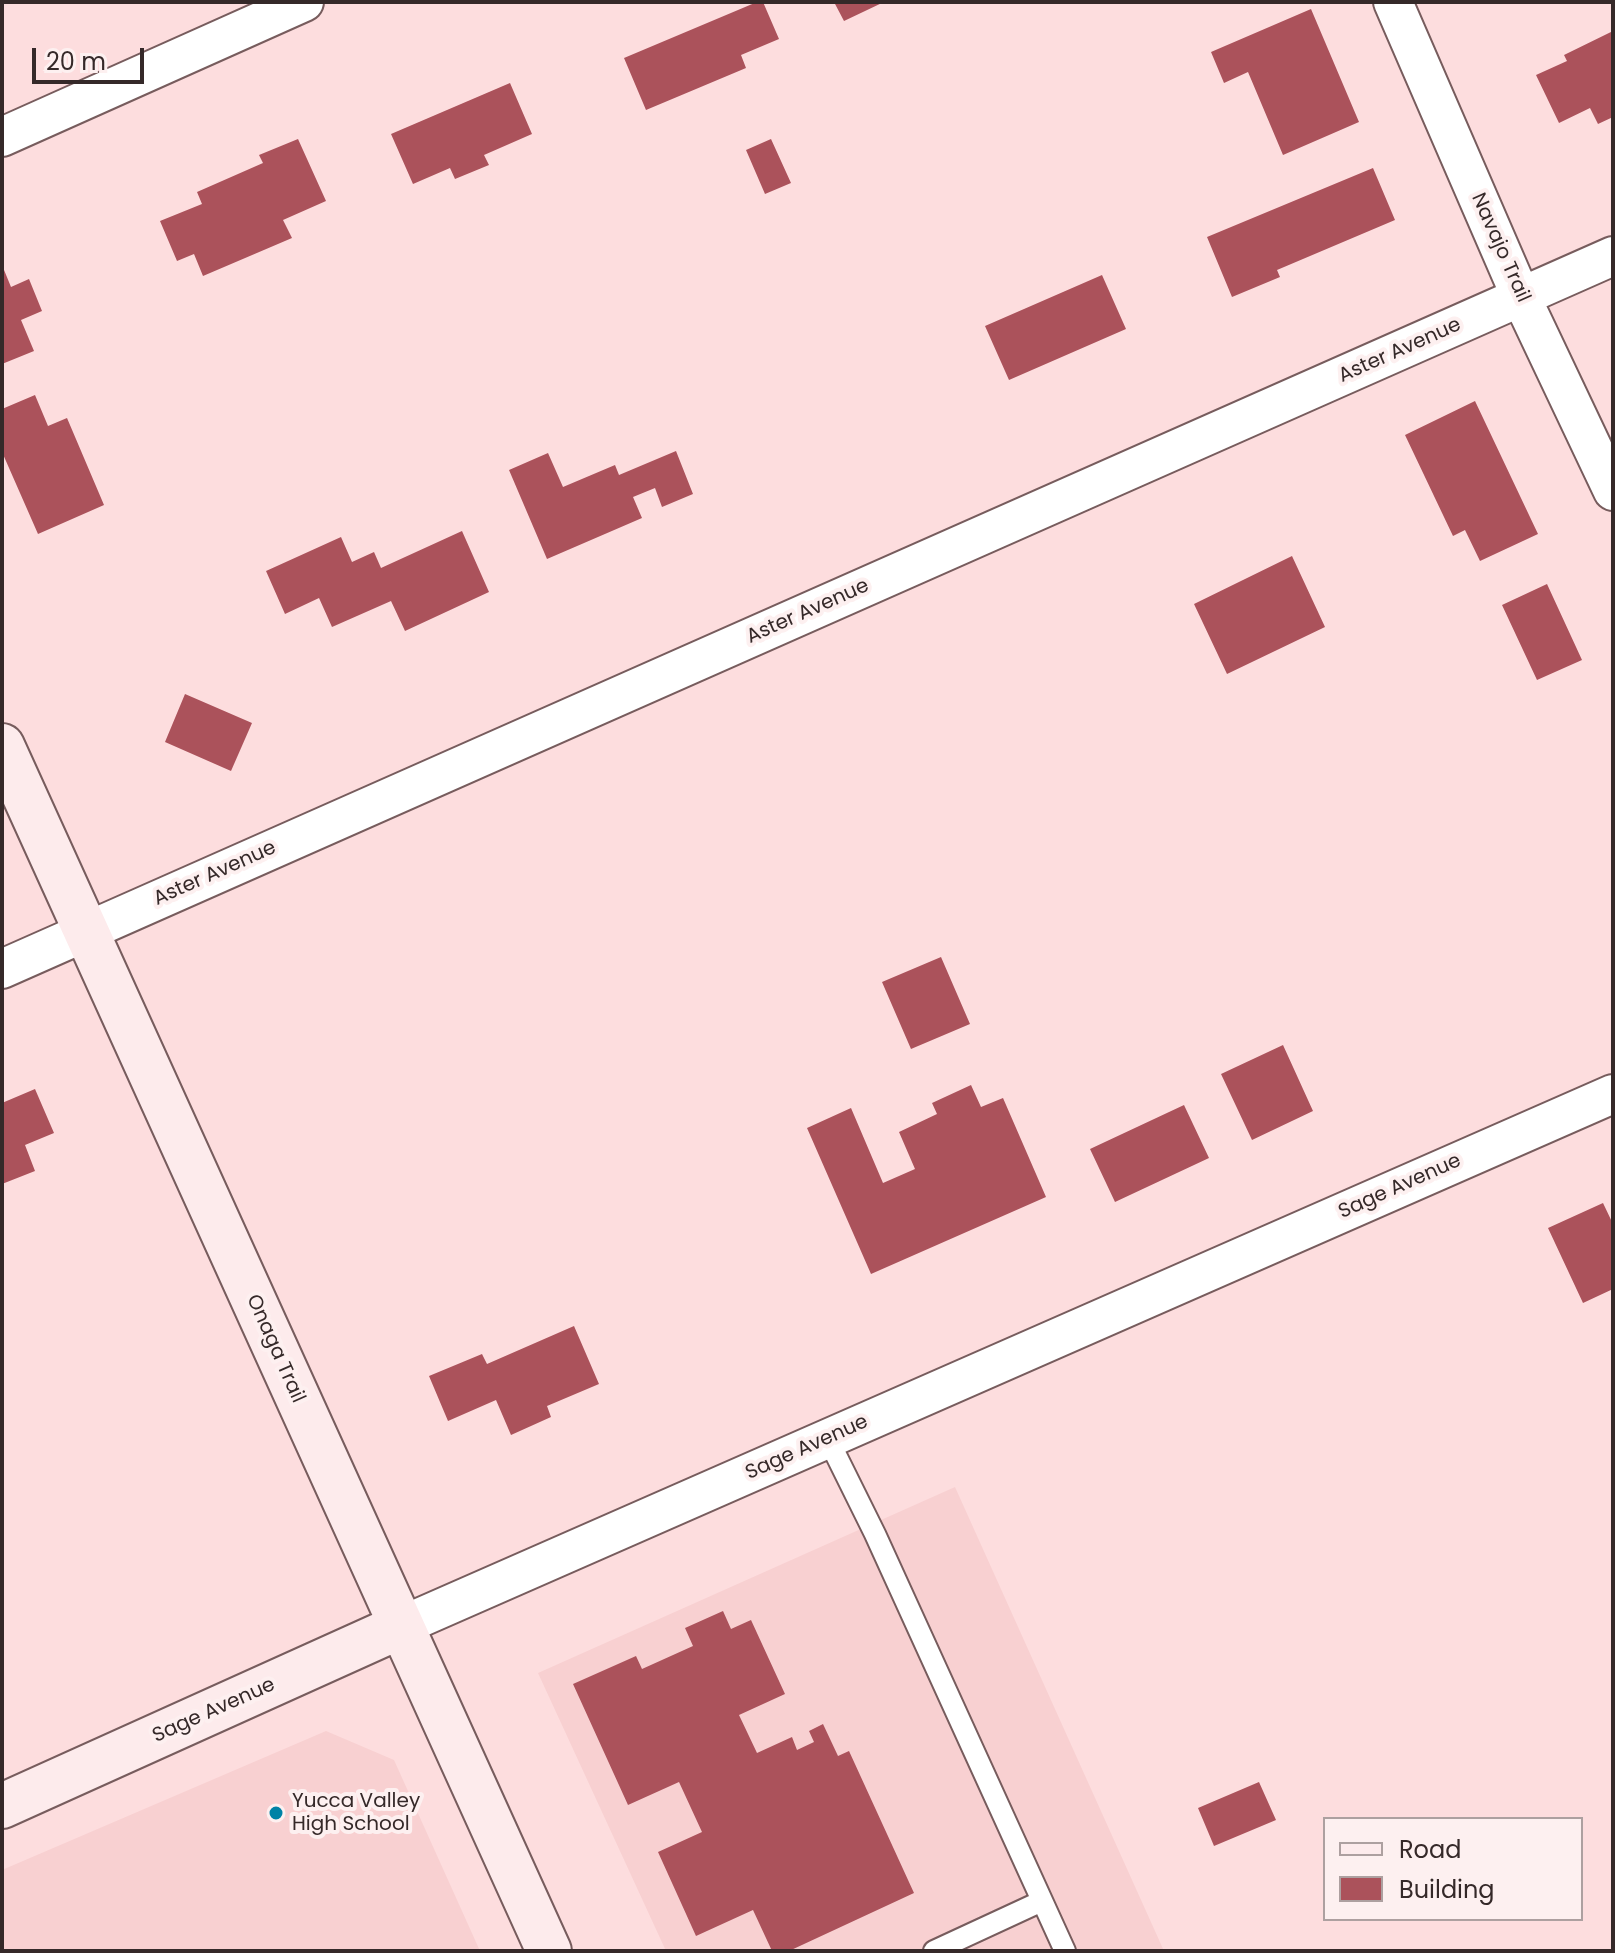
<!DOCTYPE html>
<style>
body{margin:0}
#map{position:relative;width:1615px;height:1953px;overflow:hidden;background:#fdddde;font-family:Poppins,sans-serif}
canvas{display:block}
.frame{position:absolute;inset:0;border:4px solid #352929;pointer-events:none}
.legend{position:absolute;left:1323px;top:1817px;width:260px;height:104px;box-sizing:border-box;background:#fdf0f0;border:2px solid #ada0a0;margin:0;padding:10px 14px;list-style:none;font-size:24px;color:#352929}
.legend li{display:flex;align-items:center;gap:16px;height:40px}
.legend b{width:40px;border:2px solid #ada0a0}
.scale{position:absolute;left:32px;top:48px;width:112px;height:36px;box-sizing:border-box;border:4px solid #352929;border-top:0;padding-left:10px;font-size:24px;line-height:28px;white-space:nowrap;color:#352929;-webkit-text-stroke:6px #fdf0f0;paint-order:stroke}
</style>
<div id="map">
<canvas width="1615" height="1953"></canvas>
<div class="frame"></div>
<ul class="legend">
<li><b style="height:10px;background:#fdebec"></b>Road</li>
<li><b style="height:22px;background:#ab525b"></b>Building</li>
</ul>
<div class="scale">20 m</div>
</div>
<script>
const ctx = document.querySelector('canvas').getContext('2d');
ctx.lineJoin = 'round';
function fillPath(path, color) {
  ctx.fillStyle = color;
  ctx.fill(path, 'evenodd');
}
function trace(path, color, width, dash) {
  ctx.strokeStyle = color;
  ctx.lineWidth = width;
  ctx.lineCap = dash ? 'butt' : 'round';
  ctx.setLineDash(dash || []);
  ctx.stroke(path);
}
function drawText(font, color, halo, rows, align = 'center') {
  ctx.font = font + ' Poppins,sans-serif';
  ctx.lineWidth = 8;
  ctx.setLineDash([]);
  ctx.textBaseline = 'middle';
  ctx.strokeStyle = halo;
  ctx.fillStyle = color;
  for (const [text, x, y, turn = 0] of rows) {
    ctx.save();
    ctx.translate(x, y);
    ctx.rotate((+turn || 0) * Math.PI / 180);
    ctx.textAlign = isNaN(turn) ? turn : align;
    if (halo) ctx.strokeText(text, 0, 0);
    ctx.fillText(text, 0, 0);
    ctx.restore();
  }
}
fillPath(new Path2D(`
 M955 1487 1164 1951H666L538 1673Z
 M326 1731 394 1760 480 1951H2V1870Z`), '#f8d0d1');
fillPath(new Path2D(`
 M757 2H763L779 39 741 55 746 68 646 110 624 58Z
 M834 2H884L844 21Z
 M1311 9 1359 122 1283 155 1248 72 1224 83 1211 52Z
 M1613 31V117L1598 124 1590 108 1559 123 1536 75 1567 61 1564 55Z
 M510 83 532 134 484 155 489 165 455 179 450 168 413 184 391 134Z
 M298 139 326 201 283 220 292 238 203 276 194 254 177 261 160 221 202 204 197 192 263 163 259 155Z
 M771 139 791 183 765 194 746 150Z
 M1373 168 1395 220 1277 270 1280 277 1232 297 1207 237Z
 M2 265 11 287 29 279 42 311 21 320 34 351 2 364Z
 M1102 275 1126 329 1009 380 985 326Z
 M35 395 48 426 67 418 104 505 38 534 2 452V409Z
 M1475 401 1538 534 1480 561 1465 530 1453 536 1405 435Z
 M676 451 693 494 662 507 655 488 633 497 642 518 547 559 509 470 548 453 563 487 615 465 619 475Z
 M462 531 489 592 405 631 391 601 332 627 319 598 285 614 266 571 341 537 352 562 374 552 381 568Z
 M1292 556 1325 627 1227 674 1194 604Z
 M1547 584 1582 660 1537 680 1502 605Z
 M185 694 252 723 231 771 165 742Z
 M941 957 970 1024 911 1049 882 982Z
 M1283 1045 1313 1111 1252 1140 1221 1074Z
 M971 1085 981 1107 1003 1098 1046 1197 871 1274 807 1128 851 1108 883 1183 915 1169 899 1132 937 1114 932 1103Z
 M35 1089 54 1133 25 1145 35 1171 2 1184V1103Z
 M1184 1105 1209 1158 1115 1202 1090 1149Z
 M1603 1203 1613 1224V1289L1583 1303 1548 1228Z
 M574 1326 599 1384 547 1406 551 1417 511 1435 496 1400 448 1421 429 1376 482 1354 487 1364Z
 M723 1611 731 1629 751 1620 785 1694 739 1715 757 1753 792 1737 797 1750 814 1742 809 1731 823 1724 838 1756 849 1751 914 1893 789 1951H772L753 1910 696 1936 658 1852 702 1832 679 1782 628 1805 573 1684 636 1656 642 1669 693 1646 685 1628Z
 M1259 1782 1276 1820 1214 1846 1198 1808Z`), '#ab525b');
const lane = new Path2D(`
 M828 1439 875 1534 1065 1951
 M934 1951 1042 1901`);
const street = new Path2D(`
 M1393 2 1521 297 1613 491
 M2 137 304 2
 M2 969 1613 256
 M401 1626 1613 1094`);
const secondary = new Path2D(`
 M2 746 549 1951
 M2 1806 401 1626`);
trace(lane, '#775c5d', 24);
trace(street, '#775c5d', 42);
trace(secondary, '#775c5d', 48);
trace(lane, '#fff', 20);
trace(street, '#fff', 38);
trace(secondary, '#fdebec', 44);
for (const [x, y, r, color] of [
 [276,1813,8,"#0082a6"]
]) {
  const dot = new Path2D();
  dot.arc(x, y, r, 0, 2 * Math.PI);
  ctx.fillStyle = color;
  ctx.fill(dot);
  trace(dot, '#fdf0f0', 3);
}
drawText('20px', '#352929', '#fdf0f0', [
 ["Navajo Trail",1500,248,66],
 ["Aster Avenue",1400,351,-24],
 ["Aster Avenue",808,612,-24],
 ["Aster Avenue",215,874,-24],
 ["Sage Avenue",1400,1187,-24],
 ["Onaga Trail",275,1349,66],
 ["Sage Avenue",807,1448,-24],
 ["Sage Avenue",214,1711,-24]
]);
drawText('20px', '#352929', '#fdf0f0', [
 ["Yucca Valley",292,1802],
 ["High School",292,1825]
], 'left');
</script>
